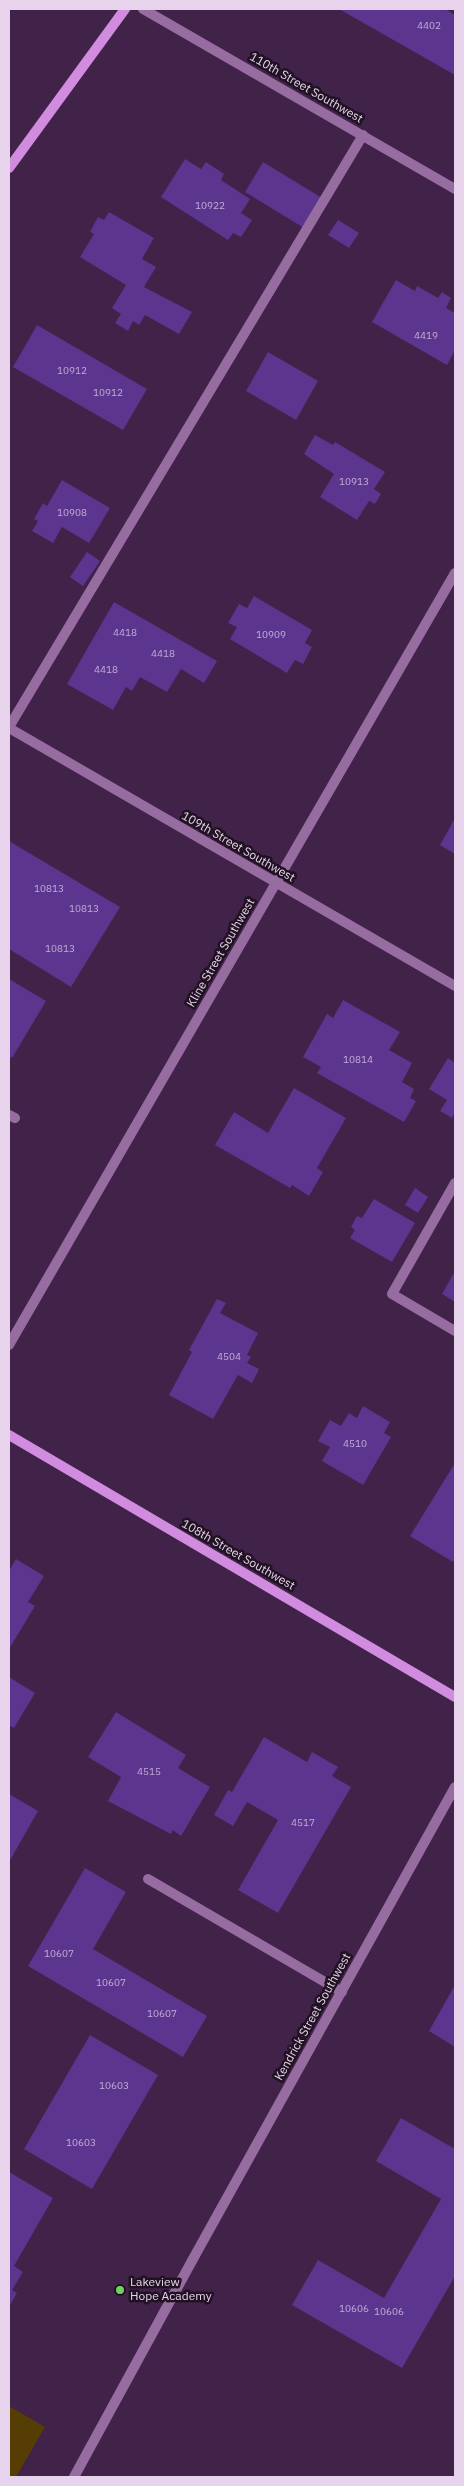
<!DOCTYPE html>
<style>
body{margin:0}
#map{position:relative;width:464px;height:2486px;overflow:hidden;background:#412248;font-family:"IBM Plex Sans",sans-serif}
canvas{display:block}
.frame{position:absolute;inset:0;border:10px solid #e7d3eb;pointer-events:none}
</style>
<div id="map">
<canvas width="464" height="2486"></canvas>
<div class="frame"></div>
</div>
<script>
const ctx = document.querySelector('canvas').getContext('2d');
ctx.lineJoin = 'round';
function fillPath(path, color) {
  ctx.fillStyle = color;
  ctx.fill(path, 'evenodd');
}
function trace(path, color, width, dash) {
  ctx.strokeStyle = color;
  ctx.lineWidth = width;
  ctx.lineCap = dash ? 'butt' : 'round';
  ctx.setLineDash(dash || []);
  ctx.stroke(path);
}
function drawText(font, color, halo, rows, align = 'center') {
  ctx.font = font + ' "IBM Plex Sans",sans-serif';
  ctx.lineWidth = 5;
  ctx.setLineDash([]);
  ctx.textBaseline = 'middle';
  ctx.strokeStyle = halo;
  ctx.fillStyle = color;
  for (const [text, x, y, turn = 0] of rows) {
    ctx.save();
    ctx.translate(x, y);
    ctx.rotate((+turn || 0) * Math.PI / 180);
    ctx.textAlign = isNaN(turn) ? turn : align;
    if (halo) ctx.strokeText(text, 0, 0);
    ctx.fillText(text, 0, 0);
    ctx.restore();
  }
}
fillPath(new Path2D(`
 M9 2406 45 2427 16 2477H9Z`), '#563d04');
fillPath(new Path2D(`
 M339 9H445L455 15V75Z
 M185 159 201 169 206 162 224 174 221 180 250 199 241 213 252 220 241 237 233 233 228 240 161 197Z
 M263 162 322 198 304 228 245 192Z
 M109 212 154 238 142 259 156 267 144 287 192 312 179 334 145 315 139 325 133 321 128 331 115 323 121 314 112 308 126 285 80 257 94 234 90 232 98 217 104 220Z
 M338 220 359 233 349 248 328 235Z
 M396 280 415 291 417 286 438 298 442 292 451 298 446 308 455 313V350L447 365 372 322Z
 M37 325 147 389 123 430 13 367Z
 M268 352 318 381 296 420 246 391Z
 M315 435 333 445 335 442 385 472 374 489 381 494 375 504 369 501 357 520 320 497 334 474 304 454Z
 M62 480 110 508 89 543 62 527 53 543 32 531 38 521 34 519 43 503 47 506Z
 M87 552 100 561 83 586 70 577Z
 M254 596 312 630 305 643 312 647 303 664 295 660 287 673 230 639 237 627 228 623 239 604 247 608Z
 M114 602 217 661 204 683 181 669 167 692 140 677 132 691 126 687 113 710 67 684Z
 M455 818V854L440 845Z
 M9 841 120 907 71 987 9 949Z
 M9 979 46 1001 12 1058 9 1056Z
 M343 1000 400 1032 389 1050 412 1063 402 1082 414 1089 410 1098 416 1101 404 1122 317 1073 321 1067 303 1057 327 1014 333 1018Z
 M448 1058 455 1063V1112L452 1118 440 1111 447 1100 429 1089Z
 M294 1088 346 1118 317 1168 323 1172 309 1196 292 1185 290 1188 215 1145 234 1112 268 1133Z
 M415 1188 428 1197 418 1213 405 1205Z
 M374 1199 415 1223 392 1262 350 1238 355 1230 351 1227 357 1216 362 1218Z
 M455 1271V1302L442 1294Z
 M217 1299 226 1303 220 1313 258 1333 247 1355 251 1357 247 1363 259 1369 252 1383 238 1375 213 1419 169 1395 192 1352 189 1350Z
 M363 1406 390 1422 384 1433 391 1437 363 1485 322 1461 330 1447 318 1441 330 1420 341 1426 349 1413 357 1418Z
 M455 1463V1558L453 1562 410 1536Z
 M16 1559 44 1576 28 1602 35 1606 9 1649V1571Z
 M9 1677 35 1693 14 1728 9 1725Z
 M116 1712 186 1755 178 1768 210 1787 181 1836 173 1830 171 1834 108 1801 121 1777 88 1757Z
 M264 1737 307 1762 312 1752 338 1767 332 1776 351 1787 278 1913 238 1890 278 1820 247 1802 233 1826 214 1815 228 1790 232 1792Z
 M9 1794 38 1811 9 1862Z
 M85 1868 126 1892 93 1949 207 2016 183 2057 28 1966Z
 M455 1985V2047L429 2031Z
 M90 2035 158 2075 92 2189 24 2149Z
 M401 2118 455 2149V2276L402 2368 292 2305 318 2260 384 2298 441 2199 376 2161Z
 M9 2172 53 2198 14 2266 23 2272 12 2290 17 2293 9 2307Z`), '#5c358f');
trace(new Path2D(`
 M9 727 363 135
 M9 1115 15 1118
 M455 1183 392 1294 455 1331
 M148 1879 342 1992
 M74 2477 193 2259`), '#976ca0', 10);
trace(new Path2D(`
 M143 9 455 189
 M9 728 455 986
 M9 1345 455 573
 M193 2259 455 1787`), '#976ca0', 10);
trace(new Path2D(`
 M9 168 125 9
 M9 1435 455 1697`), '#d18ce0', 10);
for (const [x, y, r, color] of [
 [120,2290,5,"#71d25e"]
]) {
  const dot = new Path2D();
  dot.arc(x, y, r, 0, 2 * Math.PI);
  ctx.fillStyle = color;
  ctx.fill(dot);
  trace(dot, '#201223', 2);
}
drawText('10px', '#c4acd4', null, [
 ["4402",429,26],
 ["10922",210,206],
 ["4419",426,336],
 ["10912",72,371],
 ["10912",108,393],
 ["10913",354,482],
 ["10908",72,513],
 ["4418",125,633],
 ["10909",271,635],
 ["4418",163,654],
 ["4418",106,670],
 ["10813",49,889],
 ["10813",84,909],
 ["10813",60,949],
 ["10814",358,1060],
 ["4504",229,1357],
 ["4510",355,1444],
 ["4515",149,1772],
 ["4517",303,1823],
 ["10607",59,1954],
 ["10607",111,1983],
 ["10607",162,2014],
 ["10603",114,2086],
 ["10603",81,2143],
 ["10606",354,2309],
 ["10606",389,2312]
]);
drawText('12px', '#e7d3eb', '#201223', [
 ["110th Street Southwest",306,88,30],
 ["109th Street Southwest",238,847,30],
 ["Kline Street Southwest",221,953,-60],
 ["108th Street Southwest",238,1555,30],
 ["Kendrick Street Southwest",313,2017,-61]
]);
drawText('12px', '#e7d3eb', '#201223', [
 ["Lakeview",130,2283],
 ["Hope Academy",130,2297]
], 'left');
</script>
